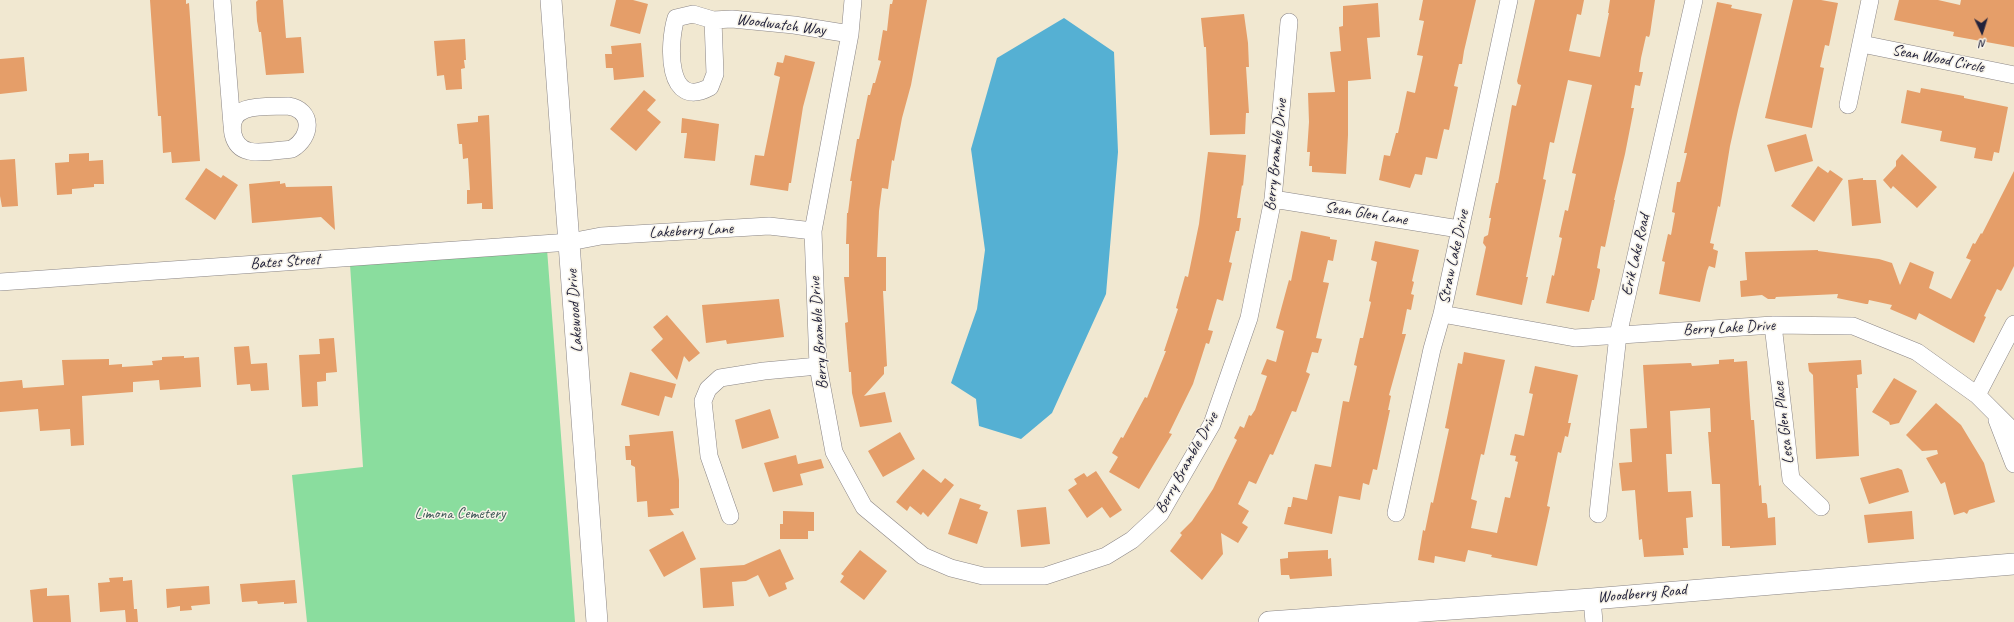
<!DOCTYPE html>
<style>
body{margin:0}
#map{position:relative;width:2014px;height:622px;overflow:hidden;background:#f1e8d1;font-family:Caveat,sans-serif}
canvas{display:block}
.north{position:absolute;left:1962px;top:12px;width:40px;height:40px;-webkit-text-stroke:3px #f7f3e8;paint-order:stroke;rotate:176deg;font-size:11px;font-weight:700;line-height:16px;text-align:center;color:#22223b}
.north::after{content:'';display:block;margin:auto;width:14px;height:18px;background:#22223b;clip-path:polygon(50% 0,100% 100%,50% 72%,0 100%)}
</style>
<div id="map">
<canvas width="2014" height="622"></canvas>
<div class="north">N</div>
</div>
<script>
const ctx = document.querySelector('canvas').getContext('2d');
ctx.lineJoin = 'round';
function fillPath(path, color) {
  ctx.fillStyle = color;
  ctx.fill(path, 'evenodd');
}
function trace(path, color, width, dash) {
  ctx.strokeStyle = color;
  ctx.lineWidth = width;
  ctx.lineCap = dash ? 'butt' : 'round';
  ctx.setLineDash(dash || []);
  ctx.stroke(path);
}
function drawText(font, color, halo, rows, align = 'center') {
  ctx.font = font + ' Caveat,sans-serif';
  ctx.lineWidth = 3;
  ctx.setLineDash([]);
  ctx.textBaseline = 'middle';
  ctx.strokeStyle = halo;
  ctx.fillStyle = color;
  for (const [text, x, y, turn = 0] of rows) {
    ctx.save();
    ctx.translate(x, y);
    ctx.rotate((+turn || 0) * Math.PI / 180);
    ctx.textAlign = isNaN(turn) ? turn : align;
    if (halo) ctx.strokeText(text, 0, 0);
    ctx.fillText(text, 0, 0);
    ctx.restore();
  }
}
fillPath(new Path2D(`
 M547 249 575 622H307L292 475 363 467 350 264Z`), '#8add9e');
fillPath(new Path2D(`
 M1064 18 1114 52 1118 152 1106 294 1052 413 1021 439 979 426 976 399 951 383 977 309 985 250 971 149 997 58Z`), '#55b0d3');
fillPath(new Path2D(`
 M150 0H186V4L189 3 200 161 172 163 171 152 163 153 161 116H158Z
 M258 0H283L286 38 301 37 304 73 266 75 261 32H259L257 21 256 2Z
 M616 0H633L648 4 640 34 610 26Z
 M893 0H927L911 85 902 118 894 161 892 160 888 189 882 188 879 211 877 257H886V291H883L887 366 884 367V374L864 396 885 392 892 422 860 427 852 393 851 372H849L846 336 845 323 848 322 844 277H849V244H846L847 213H848L852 181H850L857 139H859L868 95H870L873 83H875L881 61 878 60 883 30 887 31 890 4H892Z
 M1423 0H1476L1464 51 1462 64H1459L1454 86 1458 87 1449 130 1444 129 1437 159 1426 157 1422 175 1415 174 1410 188 1379 180 1384 155 1390 156 1396 133H1398L1407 91 1415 93 1423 56 1417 55 1424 21 1419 20Z
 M1535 0H1584L1581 15 1577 14 1569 51 1600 57 1609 13H1608L1610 0H1655L1650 34 1649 37 1646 36 1641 58 1639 72H1643L1640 86 1635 85 1631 108H1634L1625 154 1614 200H1615L1605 247 1601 246 1597 268 1600 269V271L1594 300H1592L1589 312 1546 303 1552 275 1554 276 1562 238 1559 237 1565 210 1568 211 1576 174 1572 173 1592 85 1568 80 1554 143 1550 142 1543 179 1546 180 1526 277H1528L1522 305 1476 295 1486 247 1483 243 1484 237 1488 235 1491 218H1489L1496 183H1498L1512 105 1516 106 1521 85 1518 84 1517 81Z
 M1793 0H1821L1838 3 1829 46 1825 45 1820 67 1824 68 1812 128 1765 118Z
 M1899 0H1938L1960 5 1961 0H2014V47L1953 36 1954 32 1894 20Z
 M1717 2 1732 5 1731 8 1762 14 1738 110 1730 146 1720 207 1718 206 1710 243 1714 244 1713 249 1718 251 1715 268 1709 266 1707 271 1700 302 1659 294 1665 262 1662 261 1668 234 1671 235 1675 213 1672 212 1677 182H1680L1682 174 1687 153H1684Z
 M1378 3 1380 37 1367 38 1371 79 1348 81V135L1346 174 1312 172V166H1309L1310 152H1307L1309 122 1308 93 1335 92 1330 52 1341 51 1339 27 1343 26V6Z
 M1244 14 1248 43 1249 67H1246L1249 113H1246L1245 134 1210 135 1206 47H1204L1201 18Z
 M465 39 466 60H464L465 68 461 69 462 89 446 90 444 75 437 76 434 41Z
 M641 43 644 77 614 80 613 68H606L605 54H612L611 46Z
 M785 55 815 62 803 107 791 183H789L788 191 750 185 755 155 764 156 780 77 774 75 777 62 783 63Z
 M24 57 27 91 0 94V59Z
 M1921 88 1964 96V98L2008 107 1999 153 1994 152 1992 161 1974 158 1976 148 1940 141 1942 131 1901 123 1907 90 1920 93Z
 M644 90 656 100 647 110 661 122 636 151 610 129Z
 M489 115 493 209H482V203L467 204V190H470L468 158 463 159 462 144H459L457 124 478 122V116Z
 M682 118 719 124 715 161 684 158 687 133H681Z
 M1806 134 1813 161 1775 172 1767 145Z
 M1208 152 1246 155 1243 186 1242 185 1237 218H1241L1239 231H1236L1229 262 1232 263 1223 301 1217 299 1208 330 1213 331 1209 344 1206 343 1193 384 1169 433 1172 434 1139 489 1109 472 1118 457 1112 453 1121 437 1123 438 1145 397 1147 398 1166 351H1164L1178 309 1176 308 1185 276 1188 277 1199 224Z
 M89 153V161L103 160 104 184H94V187L72 189V194L57 195 55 163 69 162V154Z
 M1902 154 1937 187 1917 208 1893 186 1891 189 1883 180 1896 166V161Z
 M15 159 18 206 2 207 0 196V160Z
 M1818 166 1828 173 1830 170 1843 179 1814 222 1791 206Z
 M206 168 221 178 223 175 238 185 215 220 185 199Z
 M2014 171V266L2003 288 2001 291 1997 289 1984 316 1986 317 1974 343 1919 313 1916 320 1890 309 1892 305 1869 300 1868 304H1866L1837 298 1838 294 1776 297 1775 299H1768L1762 295 1741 297 1740 281 1747 280 1745 252 1818 250V251L1879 259 1892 263 1900 285 1910 262 1934 272 1929 288 1951 299 1971 260 1966 258 1973 243 1975 244 1981 233 1982 234Z
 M1863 178V180H1876L1881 223 1852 226 1848 180Z
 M280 181V184L285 183 286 187 332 186 335 230 321 217 252 223 249 184Z
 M1301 231 1330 237V239L1337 240 1333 261 1328 260 1323 282 1329 283 1316 338 1322 339 1318 353 1312 352 1306 372 1310 374 1296 412 1292 411 1273 455 1270 454 1256 484 1249 481 1238 504 1249 511 1242 523 1248 527 1238 543 1221 533 1223 554 1202 580 1170 551 1182 535 1180 533 1192 521 1213 489 1237 440 1234 438 1240 426 1244 428 1249 415 1251 416 1255 410 1267 376 1261 374 1267 359 1276 362 1284 331 1276 328 1289 280 1291 281Z
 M1375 241 1419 250 1412 281 1414 282 1411 294 1414 295 1411 310 1407 309 1402 334H1406L1389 395 1391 396 1388 410H1390L1377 470 1373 469 1369 485 1363 483 1360 500 1339 496 1332 534 1284 524 1288 507H1291L1293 497 1307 500 1315 464 1331 467 1343 401 1349 402 1357 366 1354 365 1360 338H1363L1371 302 1369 301 1377 262 1371 260Z
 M779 299 784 337 727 344 726 340 706 343 702 305Z
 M667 315 700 353 689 362 684 356 677 380 651 350 663 339 653 327Z
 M334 338 337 372 326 373V381L317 382 318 406 302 407 299 355 320 354 319 339Z
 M249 346 251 364 267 363 269 390 251 391 250 384 237 385 234 347Z
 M1464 352 1505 360 1484 455 1481 454 1471 499 1477 501 1471 528 1497 533 1505 497 1510 498 1518 462 1515 461 1516 456 1510 455 1515 434 1524 436 1533 394 1529 393 1535 366 1578 375 1568 423H1571L1568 437 1565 436 1561 453 1558 452 1547 506 1550 507 1537 566 1491 557 1492 555 1468 550 1465 562 1435 556 1434 563 1418 560 1423 530 1425 531 1431 502 1433 503 1449 429 1445 428 1458 363 1462 364Z
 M184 356V358L199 357 201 387 160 390 159 380 133 382V392L82 396 84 445 71 446 70 429 40 431 38 409 0 412V382L22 380 23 388 64 385 62 360 109 359V365L122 364V367L153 365 152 361 162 360V357Z
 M1734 359V362L1747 361 1751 420H1754L1759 486 1761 485 1762 503H1766L1767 505 1768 518 1775 517 1776 545 1730 548V546H1722L1720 484H1712L1708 432H1711L1710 408 1670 411 1672 454H1666L1668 492 1691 491 1693 517 1686 518 1688 548H1683L1684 555 1644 557 1642 539 1639 540 1635 490 1622 491 1619 463 1632 462 1630 429 1647 428 1643 365 1691 363 1692 366 1719 364V360Z
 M1861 360 1862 374 1857 375 1858 388H1856L1859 456 1816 459 1813 375 1809 371 1808 363Z
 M630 372 676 384 672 398 665 396 659 416 621 405Z
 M1894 378 1917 391 1899 423 1890 425 1889 422 1872 412Z
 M1936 403 1961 425 1984 463 1995 502 1969 510 1967 514 1964 512 1954 515 1945 482 1941 484 1926 458 1938 454 1937 450 1922 451 1906 435Z
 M770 409 779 438 742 449 735 420Z
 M673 431 679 480V508L670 509 674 515 648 517 647 501 637 502 635 467 631 465V460H626L625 446H630L629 435Z
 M900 432 915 459 883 477 868 451Z
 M796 455 798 464 821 459 824 468 800 474 803 485 773 492 764 463Z
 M1898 468 1902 470 1909 492 1869 504 1860 478Z
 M923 469 941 483 945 478 954 485 928 517 923 512 921 515 910 506 907 511 896 502Z
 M1096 471 1122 510 1110 518 1102 507 1087 518 1068 490 1077 484 1074 479 1084 473 1087 477Z
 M960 498 981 505 979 509 988 512 977 544 948 534Z
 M1046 507 1050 544 1021 547 1017 510Z
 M783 511 814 512V531H808V539H780V524H783Z
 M1912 511 1914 539 1868 543 1864 515Z
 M683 531 696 559 664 577 649 550Z
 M780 549 794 579 785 583 787 589 769 597 758 575 746 581 732 582 734 606 703 608 700 568 744 565Z
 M860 550 887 571 864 600 840 582 844 576 841 574Z
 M1328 550V559L1331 558 1332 576 1290 579 1289 575H1281L1280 559 1288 558V552Z
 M123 577V581L132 580 134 609H137L138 622H126L125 610 100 612 98 583 110 582 109 578Z
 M295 580 297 603 284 604V602L258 604 257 601 242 602 240 584Z
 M209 586 210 604 191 606 192 610 180 611V606L167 608 166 589Z
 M47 588V596L69 595 71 622H33L30 590Z`), '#e59e69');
const minor = new Path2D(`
 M222 0 232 125
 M853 0 850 34 813 231 818 366 834 452 864 507 923 556 951 568 983 576H1045L1106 556 1132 540 1160 514 1212 424 1249 318 1273 199 1289 22
 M713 20 715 74 710 87C666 111 668 44 676 18L693 14 713 20 732 19 794 25 850 34
 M1862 44 2014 75
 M1848 105 1870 0
 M288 106C314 110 312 137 292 149 281 150 259 154 249 151 240 149 235 143 233 134 227 101 267 107 288 106Z
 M1273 199 1459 229
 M0 282 570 242 601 236 769 226 813 231
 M1442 314 1575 338 1773 325 1853 326 1917 352 1977 395 2014 432
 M1773 325 1791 479 1821 507
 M1977 395 2014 324
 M1997 420 2014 464
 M1396 513 1432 349 1442 314 1509 0
 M1598 514 1618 335 1694 0
 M730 516 709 456 703 401 708 389 720 378 764 371 818 366
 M1592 599 1594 622`);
const tertiary = new Path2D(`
 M551 0 597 622
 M1269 622 1592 599 2014 564`);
trace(minor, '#8a8586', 18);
trace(tertiary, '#8a8586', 22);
trace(minor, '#fff', 17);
trace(tertiary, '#fff', 21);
drawText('16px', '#22223b', '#f7f3e8', [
 ["Woodwatch Way",781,25,7],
 ["Sean Wood Circle",1938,59,11],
 ["Berry Bramble Drive",1276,155,-84],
 ["Sean Glen Lane",1366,214,9],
 ["Lakeberry Lane",691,231,-3],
 ["Erik Lake Road",1636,255,-77],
 ["Straw Lake Drive",1454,257,-78],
 ["Bates Street",285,262,-4],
 ["Lakewood Drive",575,311,-94],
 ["Berry Lake Drive",1729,328,-3],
 ["Berry Bramble Drive",819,333,-94],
 ["Lesa Glen Place",1784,423,-97],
 ["Berry Bramble Drive",1187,463,-61],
 ["Woodberry Road",1642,594,-5]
]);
drawText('16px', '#415a59', '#f7f3e8', [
 ["Limona Cemetery",460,514]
]);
</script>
